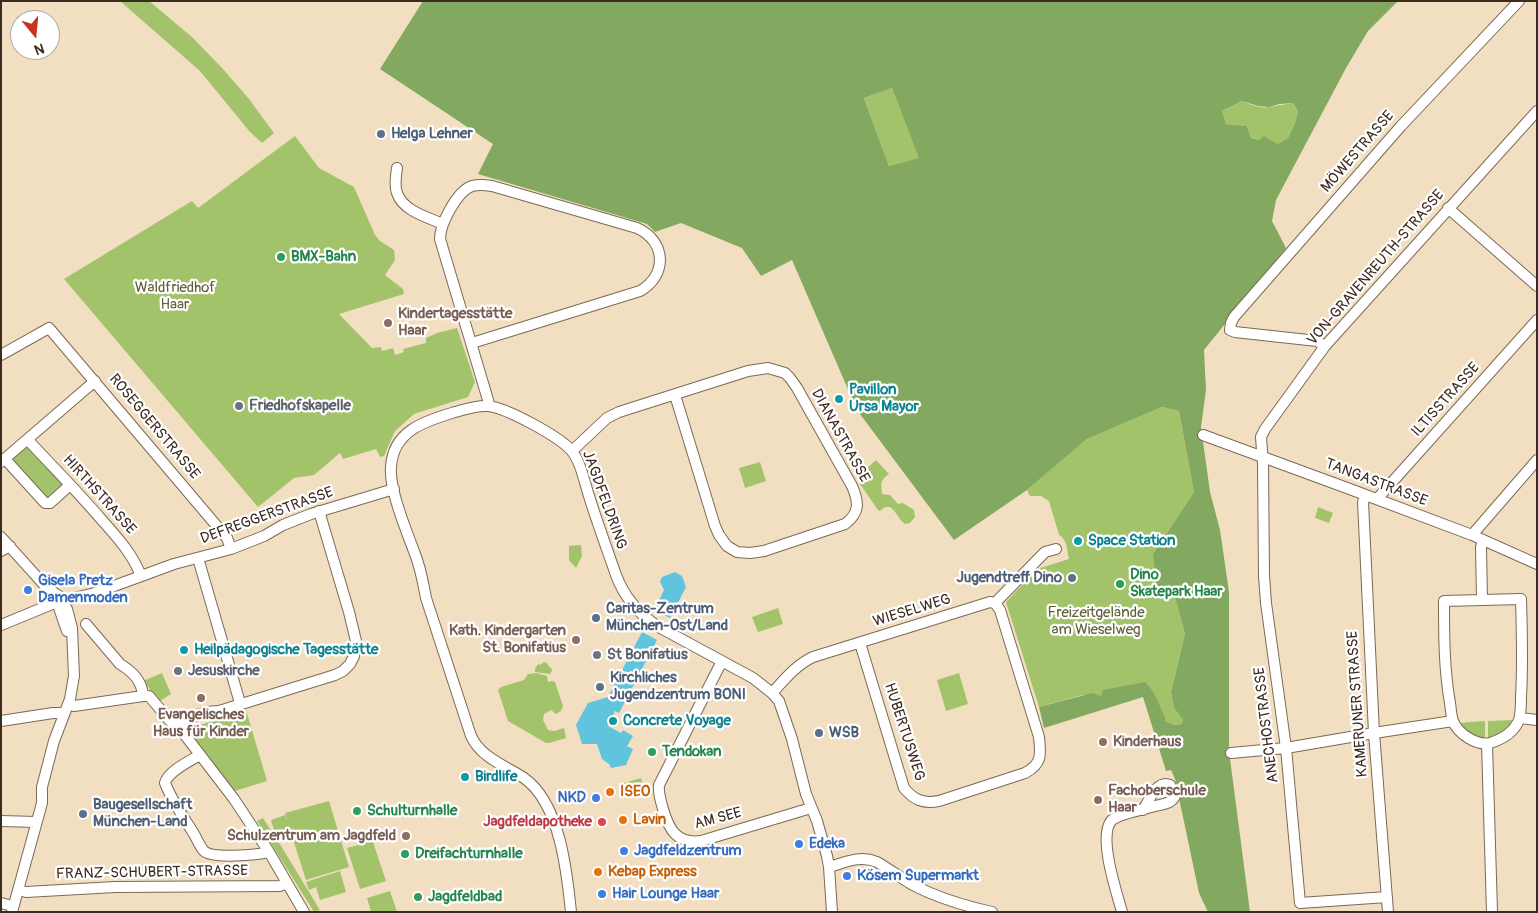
<!DOCTYPE html>
<meta charset="utf-8">
<style>
body{margin:0}
#map{position:relative;width:1538px;height:913px;overflow:hidden;background:#f2dfc1;font-family:Pangolin,sans-serif}
canvas{display:block}
.frame{position:absolute;inset:0;border:2px solid #3b2a1e;pointer-events:none}
.north{position:absolute;left:10px;top:10px;width:50px;height:50px;box-sizing:border-box;background:#fff;border:1px solid #b1aaa5;border-radius:50%;rotate:163deg;font-size:14px;font-weight:700;line-height:20px;text-align:center;color:#3b2a1e}
.north::after{content:'';display:block;margin:auto;width:18px;height:22px;background:#c8321e;clip-path:polygon(50% 0,100% 100%,50% 72%,0 100%)}
</style>
<div id="map">
<canvas width="1538" height="913"></canvas>
<div class="frame"></div>
<div class="north">N</div>
</div>
<script>
const ctx = document.querySelector('canvas').getContext('2d');
ctx.lineJoin = 'round';
function fillPath(path, color) {
  ctx.fillStyle = color;
  ctx.fill(path, 'evenodd');
}
function trace(path, color, width, dash) {
  ctx.strokeStyle = color;
  ctx.lineWidth = width;
  ctx.lineCap = dash ? 'butt' : 'round';
  ctx.setLineDash(dash || []);
  ctx.stroke(path);
}
function drawText(font, color, halo, rows, align = 'center') {
  ctx.font = font + ' Pangolin,sans-serif';
  ctx.lineWidth = 4.5;
  ctx.setLineDash([]);
  ctx.textBaseline = 'middle';
  ctx.strokeStyle = halo;
  ctx.fillStyle = color;
  for (const [text, x, y, turn = 0] of rows) {
    ctx.save();
    ctx.translate(x, y);
    ctx.rotate((+turn || 0) * Math.PI / 180);
    ctx.textAlign = isNaN(turn) ? turn : align;
    if (halo) ctx.strokeText(text, 0, 0);
    ctx.fillText(text, 0, 0);
    ctx.restore();
  }
}
fillPath(new Path2D(`
 M120 1H149L192 37 223 69 249 99 274 133 262 143 250 132 200 71Z
 M892 88 920 158 889 166 864 98Z
 M1242 101C1250 104 1260 109 1269 107 1278 106 1284 104 1293 103L1298 111 1295 123 1288 138 1277 144 1251 138 1247 126 1226 124 1222 111Z
 M295 136 319 168 354 187 375 235 380 241 394 250 395 260 385 275 403 289 404 294 339 314 372 348 381 347 382 351 393 348 395 355 404 352 403 349 426 343V338L437 333 457 328 475 382 468 397 414 414 395 431 384 456 380 457 376 449 343 459 340 453 314 475 294 478 258 507 64 279 192 201 198 208Z
 M1162 407 1179 411 1194 492 1153 554 1175 597 1185 634 1171 692 1174 708 1183 720 1181 724 1174 725 1165 721 1164 717 1148 684 1101 696 1082 695 1039 707 1006 602 1037 569 1069 559C1067 550 1067 539 1059 535L1049 501 1041 496H1030L1027 490 1087 439Z
 M26 445 65 484 48 501 10 461Z
 M876 460 889 474C880 480 881 484 882 494L890 495 898 504 903 503 914 510 915 517 910 523 905 524C898 519 897 512 890 507H885L880 511 878 510 860 484 866 469Z
 M760 462 766 481 745 488 739 468Z
 M1318 507 1333 513 1329 523 1315 518Z
 M581 545 582 556 576 568 569 560V546Z
 M778 608 783 624 758 632 752 617Z
 M544 662 547 663 550 668 551 667 552 671 550 674 535 672V669L538 664 540 665Z
 M162 673 171 694 160 701 143 681Z
 M536 673 547 676 548 682 552 681 555 682 563 706 561 711 556 714 551 710 544 714 543 720 548 730 554 731 564 728 566 738 549 743H546L508 721 498 690 501 687 524 680 528 674Z
 M959 673 968 704 946 711 937 680Z
 M246 710 267 781 235 791 190 735 189 730 191 728Z
 M1514 720V721L1501 735 1488 739V721Z
 M1484 721 1485 722V739C1473 737 1466 732 1459 723Z
 M641 778 643 786 641 791 629 794 624 783Z
 M329 801 349 867 306 880 292 836 278 841 320 910 314 912 257 821 263 818 277 840 271 820 285 815 287 820 285 813Z
 M370 833 386 881 360 889 347 848 365 843 363 835Z
 M340 871 346 892 320 900 316 887 309 890 306 882Z
 M390 891 397 912H371L367 898Z`), '#a3c36b');
fillPath(new Path2D(`
 M423 1H1398L1368 31 1346 68 1276 200 1272 221 1286 248 1204 350 1206 390 1201 427 1210 492 1220 530 1229 592V751L1250 912H1208L1199 893 1175 779 1171 770 1166 771 1143 697 1044 728 1039 707 1092 693 1101 696 1103 690 1145 682C1155 690 1159 706 1165 717V721L1174 725 1181 724 1183 720 1174 708 1171 692 1185 634 1175 597 1157 590 1153 554 1194 492 1179 411 1162 407 1087 439 1027 490 954 540 857 410 792 260 761 276 742 248 681 223 655 232 647 224 478 174 493 144 380 69ZM892 88 919 158 889 166 864 98ZM1242 101 1258 106 1269 107 1280 104 1293 103 1298 111 1295 123 1288 138 1277 144 1264 136 1259 140 1251 138 1247 126 1226 124 1222 111Z`), '#82a95f');
fillPath(new Path2D(`
 M675 572 682 576 686 587 670 618 654 610 664 590 660 582 662 577Z
 M642 632 657 640 619 713 615 711 608 726 621 733 623 730 633 736 627 746 633 749 626 765 611 768 609 764 602 759 597 744H582L576 725 588 703 608 697Z`), '#60c4de');
const minor = new Path2D(`
 M397 168C396 176 394 185 397 193 403 211 427 217 443 224
 M1448 208 1537 286
 M472 343 640 291C668 275 666 241 637 228L492 186C486 185 479 184 472 186 457 191 440 224 440 239L488 400 489 406
 M1325 346 1317 341 1235 332 1230 330 1231 323 1234 317 1401 126 1519 1
 M1 355 49 328 227 538 231 549
 M1203 435 1347 488 1472 535 1537 564
 M28 440C52 466 78 492 101 519 117 537 132 553 141 576
 M572 451 607 418 619 412 748 371 768 368 785 373 790 378 797 388 852 486C859 502 860 513 845 524L764 551 750 553 737 552 727 546 719 535 715 526 675 395
 M5 459 45 503H50L70 485
 M1 462 95 381
 M1366 495 1363 502 1374 733 1388 912
 M1377 499 1537 320
 M1472 535 1537 460
 M1 537 47 588 57 602 67 631
 M1 551 10 546
 M198 558 240 703
 M1482 599 1481 547 1483 541
 M1521 599C1522 632 1523 664 1521 697 1521 704 1521 713 1519 720 1514 732 1503 739 1490 743 1477 746 1458 734 1453 721 1451 716 1451 709 1450 703 1444 669 1444 635 1444 601Z
 M86 624 120 664C133 672 142 681 143 696H149L170 721 178 726 234 799 269 852 304 912
 M1 625 57 602 95 593 174 564 231 549 264 536 283 525 311 514 394 489
 M860 643 904 788C914 800 923 804 939 801L1025 773C1042 764 1041 755 1039 737L1000 610 995 603
 M722 661 659 785C658 794 661 801 663 809 669 830 677 844 701 841L811 808
 M772 693C785 679 796 665 813 657L990 602 995 603 1045 552 1056 549
 M68 704 74 706 143 696
 M1520 718 1537 720
 M1 721 53 713H63
 M178 726C193 717 201 711 219 711L335 675 343 671 350 664 354 656 356 641 349 612 319 511
 M1487 744 1492 912
 M1231 753 1286 748 1374 733 1453 721
 M200 755C190 761 168 771 165 783 172 801 184 818 194 834 197 839 200 847 204 851 212 859 257 855 269 852
 M1 821 36 822
 M829 867C846 862 860 855 877 862 889 869 901 878 913 885 938 898 965 906 992 912
 M18 890 26 892 115 887 280 886 287 883
 M1387 897 1300 903 1286 748 1266 603 1264 576 1263 464 1261 437 1265 429 1325 346 1537 111
 M1 903 13 906
 M12 912 42 803V787L54 741 70 699 74 676 72 628 67 609 59 596 47 588
 M571 912C567 872 560 803 524 778 506 766 481 758 471 736L426 598C423 583 421 569 415 554 407 532 389 490 391 467 393 430 426 421 455 412 466 409 477 405 488 406 507 408 558 436 571 450 581 462 584 481 589 496 597 522 607 549 616 575 624 597 638 613 657 626L753 678 772 693 779 701 792 739 806 794 817 821 827 856 829 867 832 912
 M1122 912C1117 893 1098 838 1111 821 1117 814 1145 809 1155 806 1163 804 1171 804 1175 796L1170 785C1157 779 1149 801 1143 810`);
trace(minor, '#7b6957', 12);
trace(minor, '#fff', 10);
for (const [x, y, r, color] of [
 [381,134,5,"#5c6f8a"],
 [281,257,5,"#2e9e5b"],
 [388,323,5,"#8d6e63"],
 [839,399,5,"#0f9aa8"],
 [239,406,5,"#6b7280"],
 [1078,541,5,"#0f9aa8"],
 [1072,578,5,"#5c6f8a"],
 [1120,584,5,"#2e9e5b"],
 [28,590,5,"#3f7fe0"],
 [596,618,5,"#5c6f8a"],
 [576,640,5,"#8d6e63"],
 [184,650,5,"#0f9aa8"],
 [597,655,5,"#6b7280"],
 [178,671,5,"#6b7280"],
 [600,687,5,"#5c6f8a"],
 [201,698,5,"#8d6e63"],
 [613,721,5,"#0f9aa8"],
 [819,733,5,"#5c6f8a"],
 [1103,742,5,"#8d6e63"],
 [652,752,5,"#2e9e5b"],
 [465,777,5,"#0f9aa8"],
 [610,792,5,"#e8710a"],
 [596,798,5,"#3f7fe0"],
 [1098,800,5,"#8d6e63"],
 [357,811,5,"#2e9e5b"],
 [83,814,5,"#5c6f8a"],
 [623,820,5,"#e8710a"],
 [602,822,5,"#e0444e"],
 [406,836,5,"#8d6e63"],
 [799,844,5,"#3f7fe0"],
 [624,851,5,"#3f7fe0"],
 [405,854,5,"#2e9e5b"],
 [598,872,5,"#e8710a"],
 [847,876,5,"#3f7fe0"],
 [602,894,5,"#3f7fe0"],
 [418,897,5,"#2e9e5b"]
]) {
  const dot = new Path2D();
  dot.arc(x, y, r, 0, 2 * Math.PI);
  ctx.fillStyle = color;
  ctx.fill(dot);
  trace(dot, '#fff', 2);
}
drawText('bold 15px', '#4e5e75', '#fff', [
 ["Helga Lehner",391,134],
 ["Jugendtreff Dino",1062,578,"right"],
 ["Caritas-Zentrum",606,609],
 ["München-Ost/Land",606,626],
 ["Kirchliches",610,678],
 ["Jugendzentrum BONI",610,695],
 ["WSB",829,733],
 ["Baugesellschaft",93,805],
 ["München-Land",93,822]
], 'left');
drawText('15px', '#3b2a1e', '#fff', [
 ["MÖWESTRASSE",1358,152,-49],
 ["VON-GRAVENREUTH-STRASSE",1376,268,-49],
 ["ILTISSTRASSE",1446,400,-48],
 ["ROSEGGERSTRASSE",154,427,50],
 ["DIANASTRASSE",840,436,61],
 ["TANGASTRASSE",1376,483,21],
 ["HIRTHSTRASSE",99,495,48],
 ["JAGDFELDRING",604,500,70],
 ["DEFREGGERSTRASSE",267,516,-20],
 ["WIESELWEG",912,611,-17],
 ["KAMERUNER STRASSE",1358,704,-94],
 ["ANECHOSTRASSE",1267,725,-97],
 ["HUBERTUSWEG",904,732,72],
 ["AM SEE",718,819,-15],
 ["FRANZ-SCHUBERT-STRASSE",152,873,-1]
]);
drawText('bold 15px', '#27864d', '#fff', [
 ["BMX-Bahn",291,257],
 ["Dino",1130,575],
 ["Skatepark Haar",1130,592],
 ["Tendokan",662,752],
 ["Schulturnhalle",367,811],
 ["Dreifachturnhalle",415,854],
 ["Jagdfeldbad",428,897]
], 'left');
drawText('15px', '#5f6039', '#fff', [
 ["Waldfriedhof",175,288],
 ["Haar",175,305],
 ["Freizeitgelände",1096,613],
 ["am Wieselweg",1096,630]
]);
drawText('bold 15px', '#785e54', '#fff', [
 ["Kindertagesstätte",398,314],
 ["Haar",398,331],
 ["Kath. Kindergarten",566,631,"right"],
 ["St. Bonifatius",566,648,"right"],
 ["Evangelisches",201,715,"center"],
 ["Haus für Kinder",201,732,"center"],
 ["Kinderhaus",1113,742],
 ["Fachoberschule",1108,791],
 ["Haar",1108,808],
 ["Schulzentrum am Jagdfeld",396,836,"right"]
], 'left');
drawText('bold 15px', '#0d838f', '#fff', [
 ["Pavillon",849,390],
 ["Ursa Mayor",849,407],
 ["Space Station",1088,541],
 ["Heilpädagogische Tagesstätte",194,650],
 ["Concrete Voyage",623,721],
 ["Birdlife",475,777]
], 'left');
drawText('bold 15px', '#5b616d', '#fff', [
 ["Friedhofskapelle",249,406],
 ["St Bonifatius",607,655],
 ["Jesuskirche",188,671]
], 'left');
drawText('bold 15px', '#366cbe', '#fff', [
 ["Gisela Pretz",38,581],
 ["Damenmoden",38,598],
 ["NKD",586,798,"right"],
 ["Edeka",809,844],
 ["Jagdfeldzentrum",634,851],
 ["Kösem Supermarkt",857,876],
 ["Hair Lounge Haar",612,894]
], 'left');
drawText('bold 15px', '#c56008', '#fff', [
 ["ISEO",620,792],
 ["Lavin",633,820],
 ["Kebap Express",608,872]
], 'left');
drawText('bold 15px', '#be3a42', '#fff', [
 ["Jagdfeldapotheke",592,822]
], 'right');
</script>
